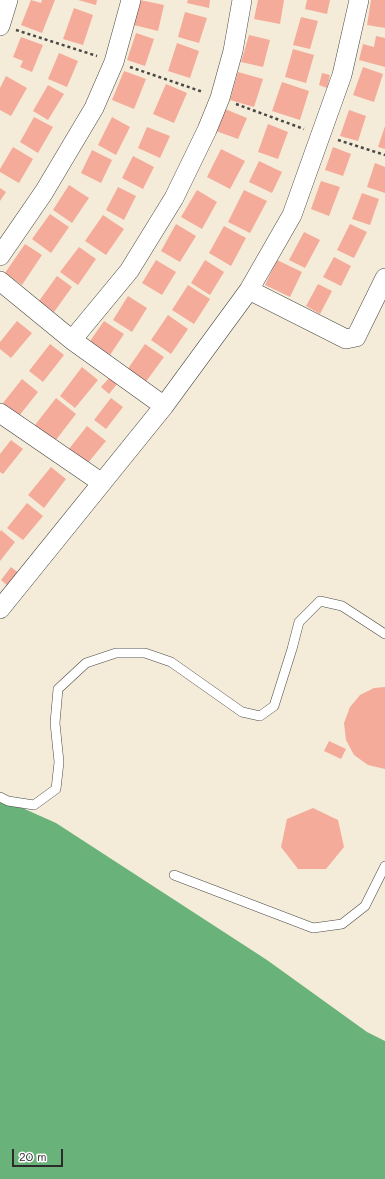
<!DOCTYPE html>
<style>
body{margin:0}
#map{position:relative;width:385px;height:1179px;overflow:hidden;background:#f4ecd8;font-family:Mali,sans-serif}
canvas{display:block}
.scale{position:absolute;left:12px;top:1149px;width:51px;height:18px;box-sizing:border-box;border:2px solid #2b2b2b;border-top:0;padding-left:5px;font-size:12px;line-height:14px;white-space:nowrap;color:#2b2b2b;-webkit-text-stroke:3px #fff;paint-order:stroke}
</style>
<div id="map">
<canvas width="385" height="1179"></canvas>
<div class="scale">20 m</div>
</div>
<script>
const ctx = document.querySelector('canvas').getContext('2d');
ctx.lineJoin = 'round';
function fillPath(path, color) {
  ctx.fillStyle = color;
  ctx.fill(path, 'evenodd');
}
function trace(path, color, width, dash) {
  ctx.strokeStyle = color;
  ctx.lineWidth = width;
  ctx.lineCap = dash ? 'butt' : 'round';
  ctx.setLineDash(dash || []);
  ctx.stroke(path);
}
fillPath(new Path2D(`
 M0 798 56 823 267 960 367 1032 385 1041V1179H0Z`), '#69b37a');
fillPath(new Path2D(`
 M31 0 41 3 42 0H55L42 33 21 25Z
 M78 0H97L96 5Z
 M140 0 164 5 158 31 134 25Z
 M188 0H210L209 8 187 3Z
 M258 0H284L280 24 254 19Z
 M307 0H330L327 14 305 9Z
 M371 0H385V28L367 25Z
 M74 8 93 15 83 45 63 39Z
 M185 12 207 18 199 43 178 37Z
 M301 17 318 21 310 49 293 45Z
 M136 33 154 39 145 66 127 60Z
 M249 35 270 40 263 67 241 62Z
 M376 36 385 38V67L359 60 363 44 374 47Z
 M21 37 43 45 32 72 20 67 23 61 13 57Z
 M177 43 199 51 190 78 168 71Z
 M293 49 314 55 306 83 285 77Z
 M59 53 78 61 67 87 48 79Z
 M363 67 383 74 374 102 353 95Z
 M124 71 146 79 134 109 112 100Z
 M238 72 263 79 254 107 230 100Z
 M322 73 330 75 327 88 319 85Z
 M6 76 27 88 11 116 0 110V88Z
 M282 82 309 91 300 120 272 111Z
 M166 84 187 93 174 123 153 114Z
 M48 85 64 94 48 120 33 111Z
 M225 109 247 118 238 139 216 131Z
 M349 110 366 116 358 141 340 136Z
 M34 117 53 127 38 153 20 142Z
 M112 117 130 127 116 155 98 145Z
 M268 124 288 132 278 159 258 152Z
 M385 126V149L378 147Z
 M147 127 170 136 160 158 138 148Z
 M13 147 33 159 19 183 0 172V169Z
 M333 147 351 154 343 176 325 170Z
 M221 149 245 161 230 189 207 177Z
 M92 150 112 160 101 183 81 173Z
 M133 156 154 167 143 189 122 178Z
 M259 161 282 172 272 193 249 182Z
 M375 163 385 167V193L367 187Z
 M321 181 340 187 329 216 311 209Z
 M69 185 89 198 72 223 53 210Z
 M118 187 136 196 124 220 106 210Z
 M0 188 6 192 0 201Z
 M197 190 217 202 202 229 181 217Z
 M244 190 267 201 250 233 228 222Z
 M362 193 379 199 370 225 352 219Z
 M50 214 69 227 51 253 32 239Z
 M103 215 124 229 106 255 85 241Z
 M176 224 196 236 180 262 161 251Z
 M350 224 367 232 354 258 337 250Z
 M224 226 246 238 231 266 209 253Z
 M304 232 320 240 305 268 289 260Z
 M25 244 42 255 22 285 5 273Z
 M79 247 96 259 78 285 60 272Z
 M334 257 351 266 341 286 323 277Z
 M156 260 176 272 162 295 142 283Z
 M205 260 224 272 210 295 191 283Z
 M277 260 302 272 290 297 265 285Z
 M57 276 72 287 54 312 39 301Z
 M318 284 332 291 320 314 306 306Z
 M188 285 210 299 194 324 172 310Z
 M128 296 147 308 132 332 113 320Z
 M168 315 188 329 171 354 151 340Z
 M17 321 32 333 11 358 0 349V342Z
 M104 321 124 334 110 355 90 341Z
 M50 344 64 355 43 382 29 371Z
 M145 344 164 357 145 383 127 370Z
 M82 367 98 380 75 408 60 396Z
 M109 378 117 384 109 394 101 387Z
 M22 379 38 392 19 416 3 403Z
 M56 398 76 414 52 445 32 429Z
 M111 398 123 407 106 429 94 420Z
 M87 426 106 441 87 464 69 449Z
 M11 440 23 449 3 474 0 472V454Z
 M51 467 66 479 44 508 28 495Z
 M27 503 43 516 23 540 7 528Z
 M1 530 15 542 0 561V532Z
 M11 567 20 574 9 587 1 580Z
 M385 687V769L368 765 354 755 346 740 344 723 350 707 360 695 374 688Z
 M329 741 346 749 341 759 324 751Z
 M313 808 338 820 344 847 326 869H298L281 847 287 819Z`), '#f5ab9a');
const service = new Path2D(`
 M0 797 8 801 34 805 56 789 59 762 55 723 58 689 86 663 116 653H145L171 662 242 712 260 716 274 706 292 649 299 622 320 601 342 606 385 634
 M174 875 313 928 342 924 365 906 385 866`);
const minor = new Path2D(`
 M0 26 8 0
 M0 256 44 192 94 108 114 62 131 0
 M0 281 72 340 164 406
 M249 290 346 339 356 337 385 278
 M72 340 129 271 174 198 207 130 220 98 233 51 242 0
 M0 413 102 483
 M0 609 164 406 249 290 292 215 342 75 359 0`);
trace(service, '#494845', 10);
trace(minor, '#494845', 20);
trace(new Path2D(`
 M16 30 97 56
 M130 67 203 92
 M236 104 304 129
 M338 140 385 155`), '#494845', 2.5, [3, 3]);
trace(service, '#fff', 9);
trace(minor, '#fff', 19);
</script>
